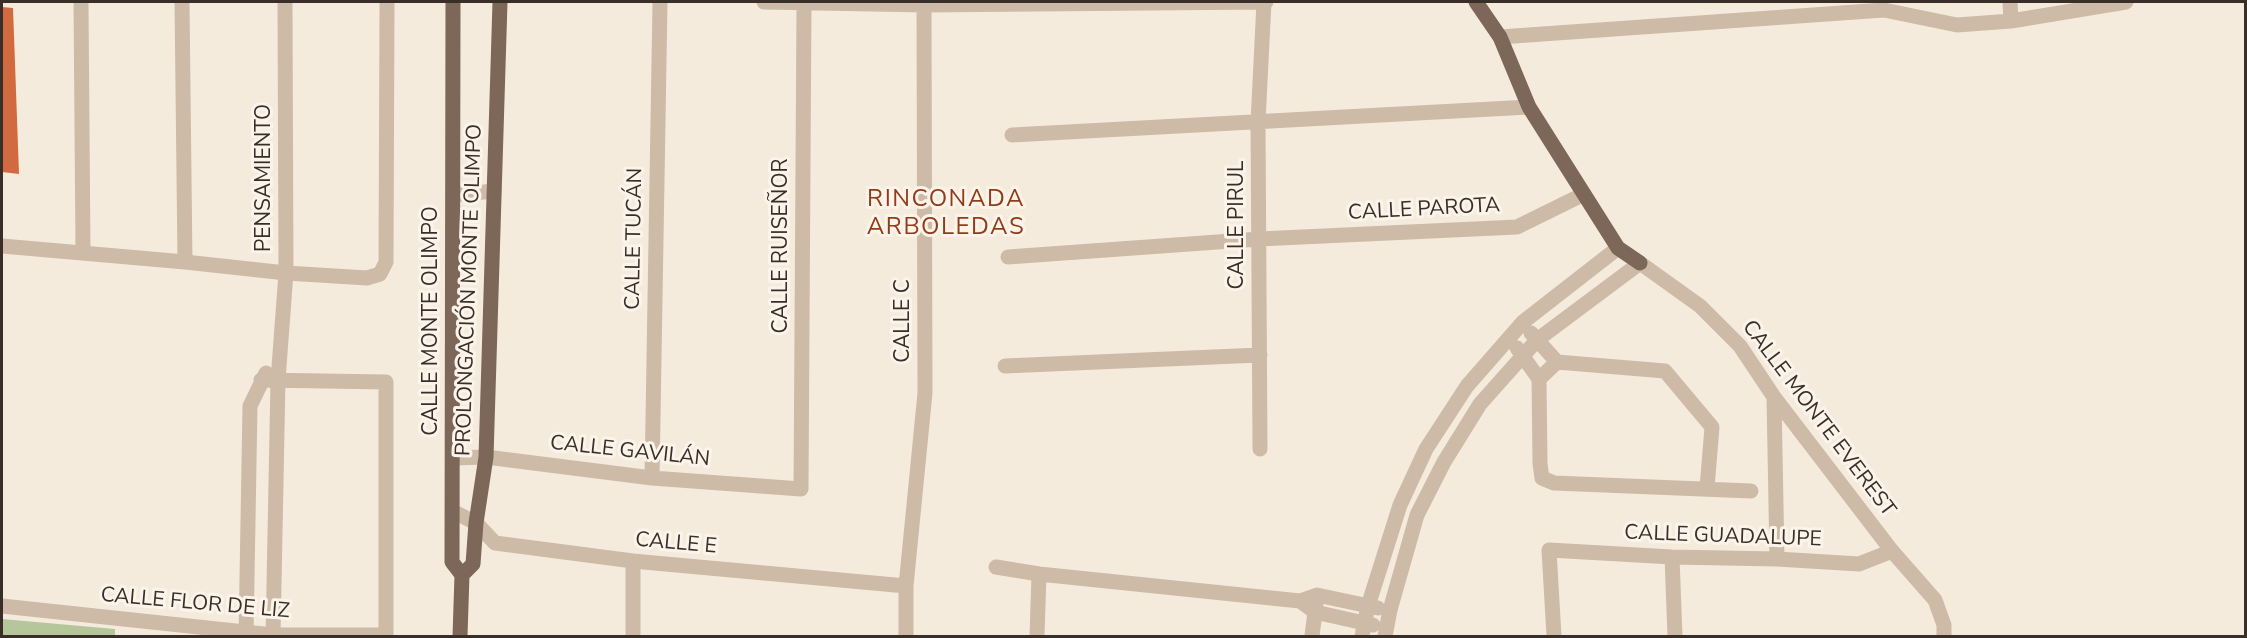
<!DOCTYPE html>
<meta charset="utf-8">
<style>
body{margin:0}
#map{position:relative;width:2247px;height:638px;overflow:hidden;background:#f5ebdd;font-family:"Nunito Sans",sans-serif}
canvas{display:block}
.frame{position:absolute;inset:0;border:3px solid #3a2f28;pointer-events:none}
</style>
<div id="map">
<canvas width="2247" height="638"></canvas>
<div class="frame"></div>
</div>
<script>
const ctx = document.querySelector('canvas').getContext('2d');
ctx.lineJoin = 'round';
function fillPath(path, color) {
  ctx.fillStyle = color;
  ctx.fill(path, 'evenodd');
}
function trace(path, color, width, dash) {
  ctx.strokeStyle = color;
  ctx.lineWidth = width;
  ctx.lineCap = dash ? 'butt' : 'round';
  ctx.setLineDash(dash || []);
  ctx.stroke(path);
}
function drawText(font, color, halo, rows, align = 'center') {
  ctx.font = font + ' "Nunito Sans",sans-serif';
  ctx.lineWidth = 6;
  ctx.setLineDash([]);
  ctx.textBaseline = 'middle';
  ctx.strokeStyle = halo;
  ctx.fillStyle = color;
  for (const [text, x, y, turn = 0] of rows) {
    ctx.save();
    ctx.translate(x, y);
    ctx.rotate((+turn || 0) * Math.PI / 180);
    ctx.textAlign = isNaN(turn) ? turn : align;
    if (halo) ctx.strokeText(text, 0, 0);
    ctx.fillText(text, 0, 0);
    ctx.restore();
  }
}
fillPath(new Path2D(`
 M2 619 115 629V636H2Z`), '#b5c69b');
fillPath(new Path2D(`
 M2 7 13 8 19 174 2 172Z`), '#d16a3e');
trace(new Path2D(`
 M81 2 83 253
 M182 2 185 262
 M764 2 924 5 1266 2
 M2010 2 2011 21
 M1500 37 1884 10 1957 25 2011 21 2126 2
 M1012 135 1529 107
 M453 195 494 191
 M2 246 185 262 286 273 367 278 380 274 386 262 387 2
 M1008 257 1259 239 1517 227 1584 194
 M1531 333 1557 362
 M1517 348 1539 379 1540 464 1542 478 1554 483 1751 491
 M1005 366 1260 355
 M1539 379 1557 362 1665 371 1712 427 1707 488
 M261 380 386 382V636
 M1774 397 1777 559
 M1260 449 1258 122 1264 2
 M454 458 486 457 652 478 801 489 804 3
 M652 478 660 2
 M454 512 476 523 495 543 633 561 906 586
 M1672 557 1675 636
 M633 561V636
 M996 567 1039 574 1300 601 1317 595 1378 608
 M1300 601 1315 612 1373 625
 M2 606 273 635H386
 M246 636 250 406 266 373
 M273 636 278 380 286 273 285 2
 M906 636V586L925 393 924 5
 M1037 636 1039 574
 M1312 636 1316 604
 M1362 636 1368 606 1400 505 1426 449 1467 386 1523 322 1618 248
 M1385 636 1390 610 1417 515 1444 462 1480 404 1537 340 1640 263 1700 306 1740 346 1774 397 1892 551 1935 600 1944 625V636
 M1554 636 1549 550 1672 557 1777 559 1859 564 1892 551`), '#cebba7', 15);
trace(new Path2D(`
 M453 2 452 562 462 575 460 636
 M1476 2 1500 37 1529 107 1618 248 1640 263
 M462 575 473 564 476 523 486 457 500 2`), '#7d6758', 15);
drawText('21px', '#3a2f28', '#fcf4ea', [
 ["PENSAMIENTO",265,178,-90],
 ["CALLE PAROTA",1424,210,-3],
 ["CALLE PIRUL",1238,225,-90],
 ["CALLE TUCÁN",635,239,-89],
 ["CALLE RUISEÑOR",782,246,-90],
 ["PROLONGACIÓN MONTE OLIMPO",470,290,-88],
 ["CALLE MONTE OLIMPO",432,321,-90],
 ["CALLE C",904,321,-90],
 ["CALLE MONTE EVEREST",1818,419,53],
 ["CALLE GAVILÁN",630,452,6],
 ["CALLE GUADALUPE",1723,537,2],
 ["CALLE E",676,544,5],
 ["CALLE FLOR DE LIZ",195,604,5]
]);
ctx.letterSpacing = '1.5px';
drawText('24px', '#913c19', '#fcf4ea', [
 ["RINCONADA",946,200],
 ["ARBOLEDAS",946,228]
]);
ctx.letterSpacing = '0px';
</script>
